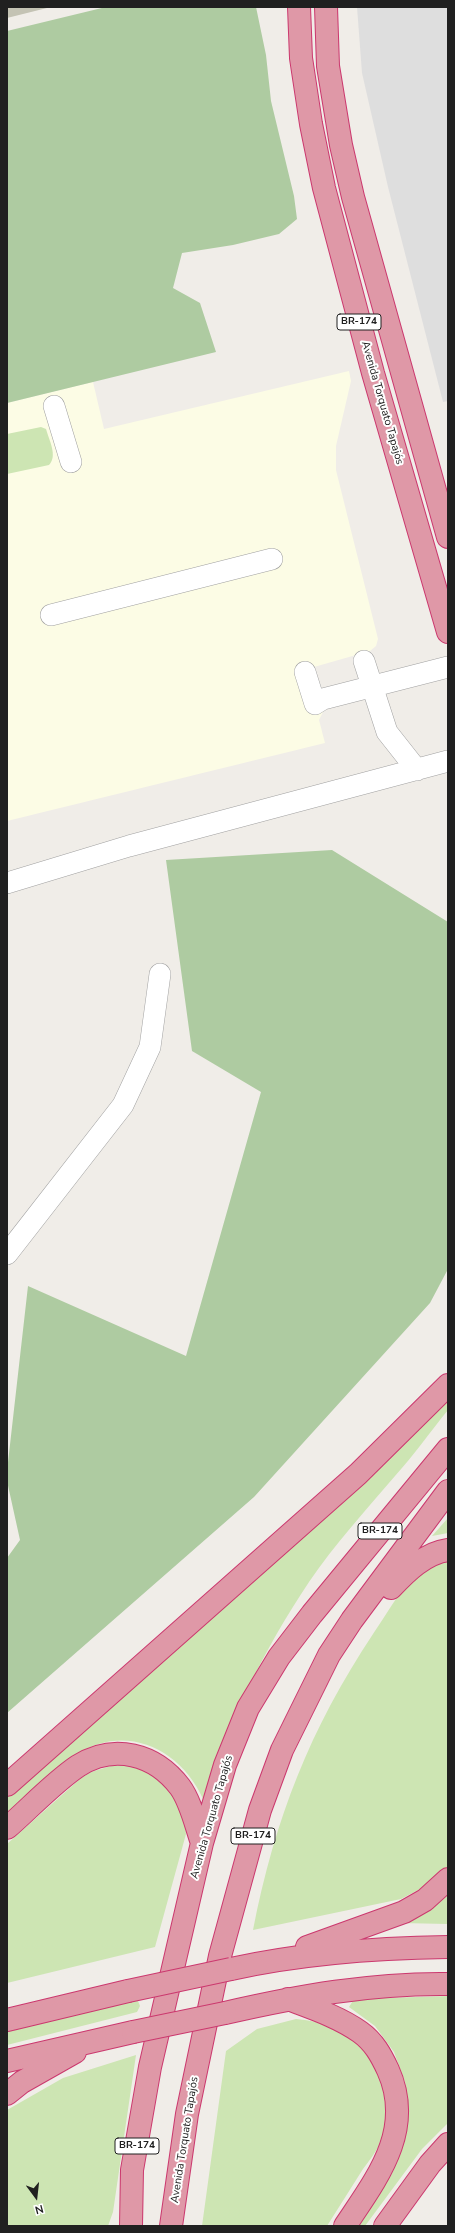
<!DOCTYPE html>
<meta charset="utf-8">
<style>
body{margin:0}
#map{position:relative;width:455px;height:2233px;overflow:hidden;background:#f0ede8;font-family:"Nunito Sans",sans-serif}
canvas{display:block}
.frame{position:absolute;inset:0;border:8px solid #202020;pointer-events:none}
.north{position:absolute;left:16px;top:2177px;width:40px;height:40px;-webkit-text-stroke:3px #fff;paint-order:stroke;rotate:165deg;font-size:11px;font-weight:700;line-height:16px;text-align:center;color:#202020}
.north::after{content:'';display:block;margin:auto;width:14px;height:18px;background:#202020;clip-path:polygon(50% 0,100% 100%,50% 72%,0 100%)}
</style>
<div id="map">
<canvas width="455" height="2233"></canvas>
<div class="frame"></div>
<div class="north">N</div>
</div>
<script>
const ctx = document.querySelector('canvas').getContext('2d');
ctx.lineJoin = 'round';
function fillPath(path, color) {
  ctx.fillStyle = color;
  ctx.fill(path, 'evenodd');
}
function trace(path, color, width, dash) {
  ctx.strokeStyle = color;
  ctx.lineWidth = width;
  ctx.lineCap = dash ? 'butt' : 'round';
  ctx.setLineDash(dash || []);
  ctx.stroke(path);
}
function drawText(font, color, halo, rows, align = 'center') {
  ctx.font = font + ' "Nunito Sans",sans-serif';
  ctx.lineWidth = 4;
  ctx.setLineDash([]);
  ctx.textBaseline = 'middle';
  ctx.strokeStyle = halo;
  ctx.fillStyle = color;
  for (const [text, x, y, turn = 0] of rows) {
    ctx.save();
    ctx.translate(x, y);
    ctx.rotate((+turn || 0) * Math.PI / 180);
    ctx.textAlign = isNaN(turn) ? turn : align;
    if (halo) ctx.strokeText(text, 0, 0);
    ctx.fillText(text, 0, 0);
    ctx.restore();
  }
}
fillPath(new Path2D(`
 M357 7H448V401L443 402 388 187 362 73Z`), '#dedede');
fillPath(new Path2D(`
 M349 371 351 381 336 446V470L378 639 376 646 370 651 314 667 323 699 324 710 319 720 325 743 7 821V403L93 382 104 429Z`), '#fcfce5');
fillPath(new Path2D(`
 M7 7H51L7 18Z`), '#c4c3b4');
fillPath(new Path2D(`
 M41 427 46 429C49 440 58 456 49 465L7 474V434Z
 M448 1398V1410C430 1432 414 1455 395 1476 365 1511 335 1544 309 1582 264 1649 229 1722 203 1799 181 1749 125 1722 76 1755 52 1771 29 1796 7 1815V1795Z
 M448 1518V1533L432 1536Z
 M448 1559V1866L424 1887 401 1899 253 1930C275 1818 310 1729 373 1634 387 1614 399 1590 418 1574 427 1567 439 1563 448 1559Z
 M114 1765 139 1767 170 1787 185 1821 186 1834 155 1947 7 1983V1844L81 1778 91 1772Z
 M448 1892V1924L399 1923Z
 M448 1996V2123L422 2149 365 2226H350L408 2112 405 2082 394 2052 375 2026 349 2007 354 1999Z
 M135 1999 138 2001 140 2006 137 2012 7 2045V2030Z
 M296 2019C344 2022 381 2052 385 2102 386 2116 386 2130 380 2144 375 2153 369 2161 363 2169 351 2188 339 2207 327 2226H202L226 2051 257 2029Z
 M136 2055 113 2212 108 2226H7V2110L63 2078Z`), '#cde5b3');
fillPath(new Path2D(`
 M106 7H256L266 55 271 101 294 196 297 219 279 234 233 245 182 253 173 288 200 303 216 352 7 403V31Z
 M332 850 448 922V1269L430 1303 254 1497 7 1713V1558L20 1540 7 1481V1471L28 1286 186 1356 261 1092 192 1051 166 860Z`), '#aecba1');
const minor = new Path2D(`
 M54 406 71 462
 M51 615 272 559
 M364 661 387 732 417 770
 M305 672 315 704 323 699 448 667
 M7 883 129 846 448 761
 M7 1254 123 1105 150 1047 160 974`);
const highway = new Path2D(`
 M299 7 301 58 311 124 324 188 373 373 448 632
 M326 7 328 66 341 145 353 197 448 537
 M391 1588C406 1572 425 1553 448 1550
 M7 1785 358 1474 448 1385
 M7 1828C29 1809 54 1782 78 1766 114 1743 155 1754 180 1787 191 1802 196 1826 202 1843
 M307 1947 404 1912 425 1900 448 1879
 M231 1969C303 1953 375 1948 448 1947
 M288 1999C312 2008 339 2017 360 2032 374 2042 381 2055 388 2070 415 2130 377 2178 345 2226
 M225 2013C299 1996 372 1983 448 1984
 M7 2020 128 1991
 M7 2061 133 2032
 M7 2094 22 2082 75 2052
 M131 2226 132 2170 150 2067 202 1843 225 1765 248 1708 279 1657 312 1614 448 1449
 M171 2226 187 2114 220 1956 260 1810 282 1750 329 1655 352 1620 448 1491
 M385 2226 430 2164 448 2144`);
trace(minor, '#a1a1a1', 22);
trace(highway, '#cb386e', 24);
trace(minor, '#fff', 21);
trace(highway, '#df98a7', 22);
const highwayBridge = new Path2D(`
 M128 1991 231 1969
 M133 2032 225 2013`);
trace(highwayBridge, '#cb386e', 24, []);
trace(highwayBridge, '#df98a7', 22);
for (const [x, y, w] of [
 [359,322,44],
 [380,1531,44],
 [253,1836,44],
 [137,2146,44]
]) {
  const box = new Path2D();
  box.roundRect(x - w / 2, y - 8, w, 16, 3);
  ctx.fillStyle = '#fff';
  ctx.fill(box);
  trace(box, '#202020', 1);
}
drawText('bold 10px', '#202020', null, [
 ["BR-174",359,322],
 ["BR-174",380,1531],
 ["BR-174",253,1836],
 ["BR-174",137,2146]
]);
drawText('11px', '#202020', '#fff', [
 ["Avenida Torquato Tapajós",382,403,74],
 ["Avenida Torquato Tapajós",212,1817,-74],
 ["Avenida Torquato Tapajós",185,2140,-81]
]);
</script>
